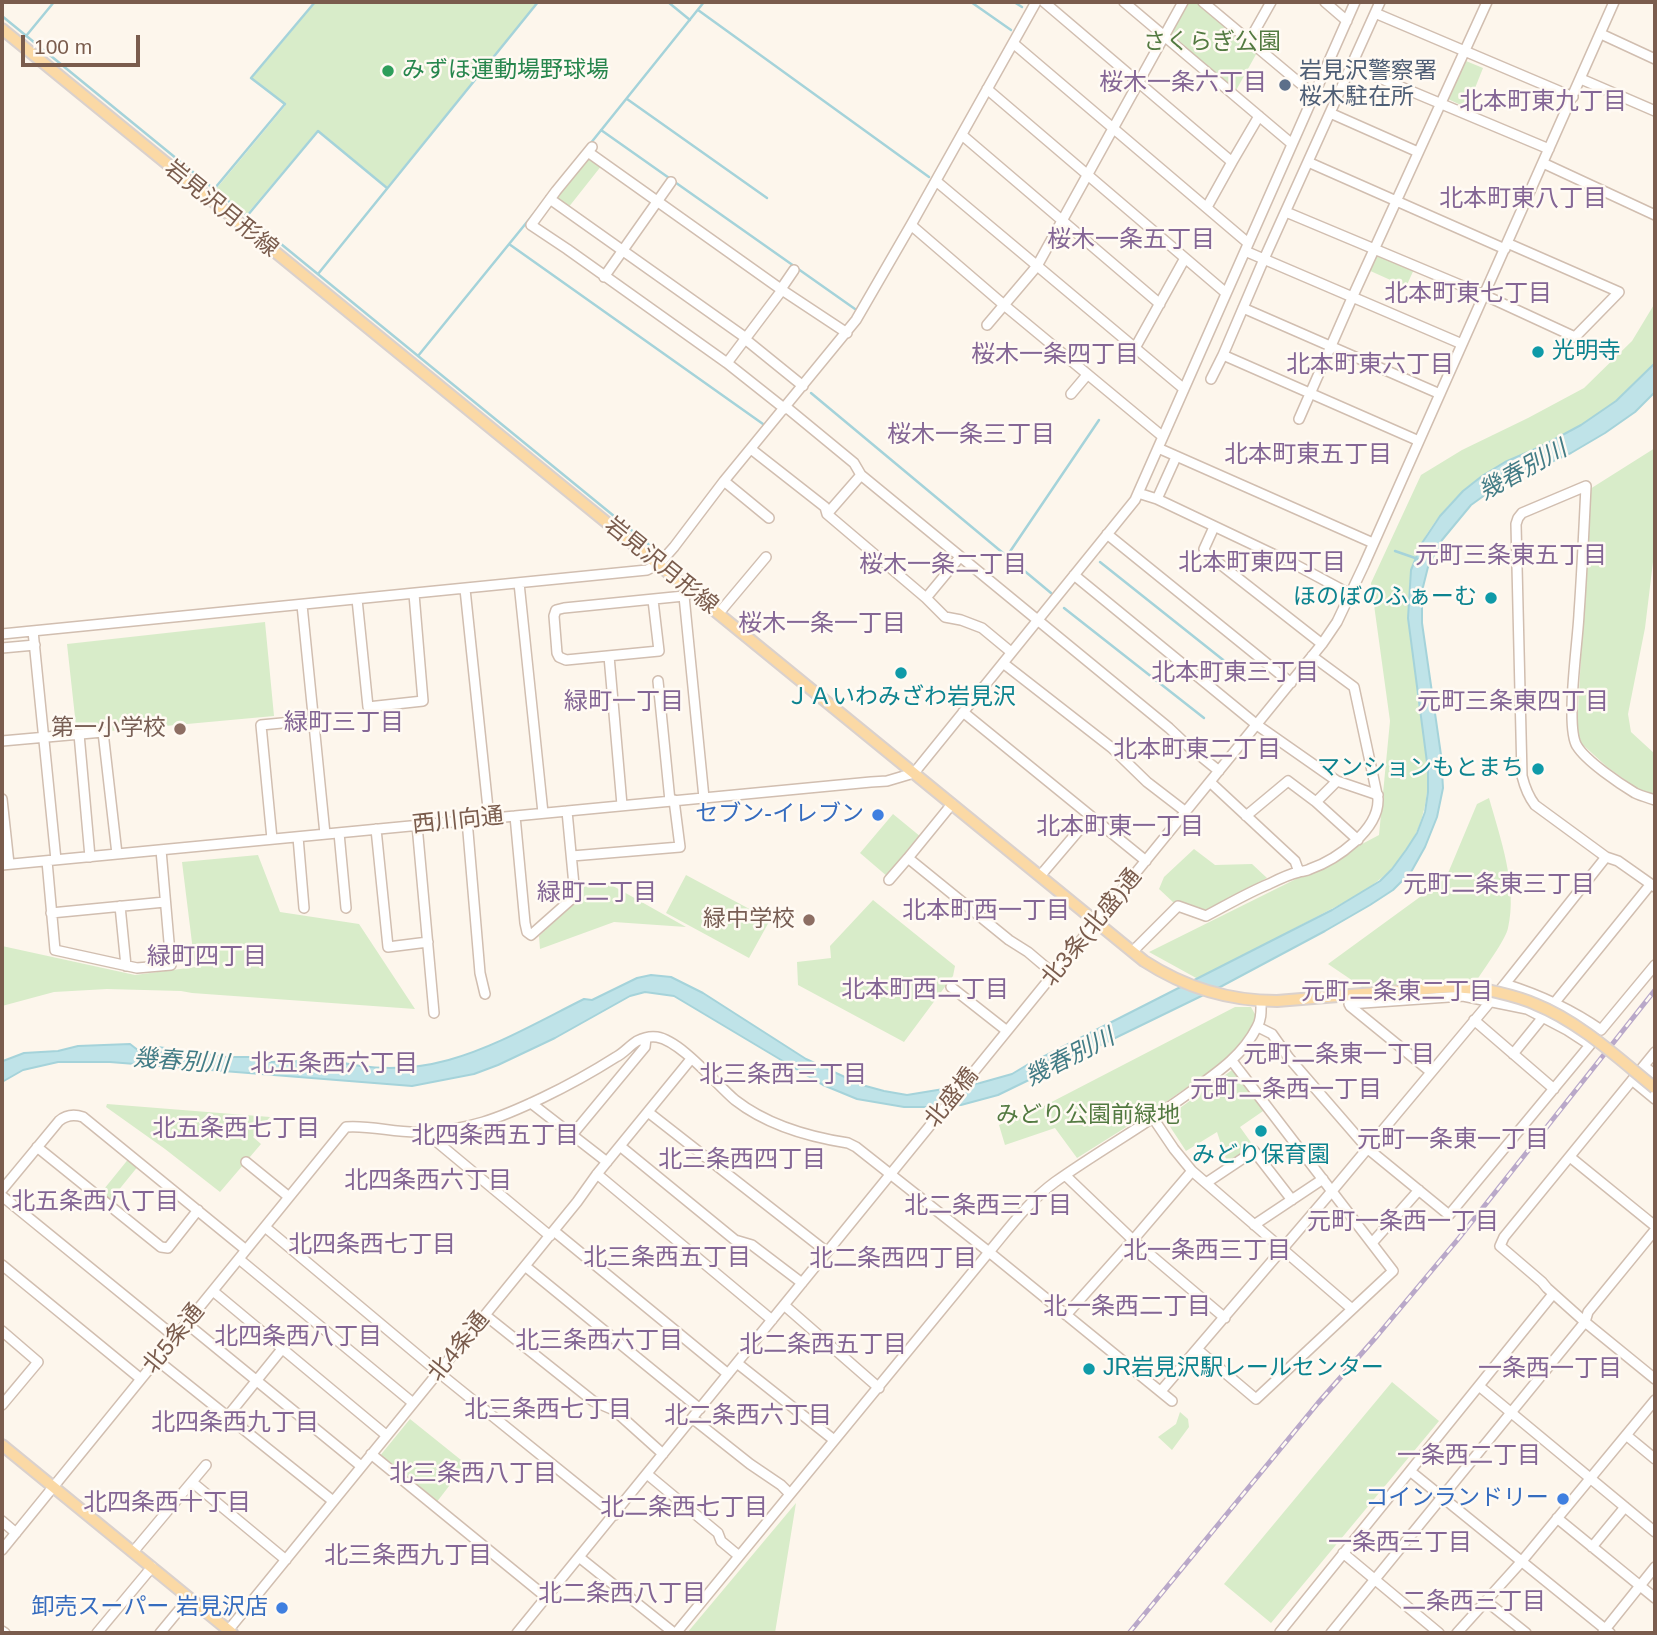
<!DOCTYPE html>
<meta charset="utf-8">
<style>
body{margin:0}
#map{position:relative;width:1657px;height:1635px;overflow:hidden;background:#fdf6ec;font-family:Arial,sans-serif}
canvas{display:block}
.frame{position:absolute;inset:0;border:4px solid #7a5c4d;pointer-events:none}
.scale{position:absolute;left:21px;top:35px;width:119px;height:32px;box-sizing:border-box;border:4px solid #7a5c4d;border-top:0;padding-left:9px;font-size:21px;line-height:24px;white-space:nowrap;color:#7a5c4d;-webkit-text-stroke:5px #fffaf3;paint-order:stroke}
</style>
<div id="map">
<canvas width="1657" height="1635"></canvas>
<div class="frame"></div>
<div class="scale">100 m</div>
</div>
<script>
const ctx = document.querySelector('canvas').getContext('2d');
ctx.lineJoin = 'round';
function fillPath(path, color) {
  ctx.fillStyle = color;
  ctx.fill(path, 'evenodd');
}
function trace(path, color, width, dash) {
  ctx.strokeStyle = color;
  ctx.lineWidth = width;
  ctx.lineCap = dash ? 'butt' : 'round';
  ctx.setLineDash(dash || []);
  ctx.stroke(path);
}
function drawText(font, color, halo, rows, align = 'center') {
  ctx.font = font + ' Arial,"Noto Sans JP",sans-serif';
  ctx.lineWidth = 5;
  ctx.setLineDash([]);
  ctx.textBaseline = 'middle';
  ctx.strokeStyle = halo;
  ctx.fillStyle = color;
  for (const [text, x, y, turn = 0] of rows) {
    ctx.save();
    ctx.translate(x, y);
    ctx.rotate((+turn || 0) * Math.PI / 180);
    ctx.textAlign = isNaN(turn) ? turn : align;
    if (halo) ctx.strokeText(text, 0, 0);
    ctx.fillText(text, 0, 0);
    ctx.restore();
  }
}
fillPath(new Path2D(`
 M316 2H538L387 187 317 131 247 214 216 189 285 106 252 78Z
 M1183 2H1203L1259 49 1234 94 1165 36Z
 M1466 61 1483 68 1467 108 1448 99Z
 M590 156 602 165 568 208 556 199 555 195Z
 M1375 250 1415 267 1406 287 1366 269Z
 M1655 303V363C1634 387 1609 408 1582 425 1557 440 1530 450 1505 463 1463 484 1425 523 1412 568 1410 575 1410 583 1409 590 1407 617 1411 642 1415 669 1419 703 1424 737 1428 770 1429 826 1406 864 1360 894L1198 979 1149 952 1298 878 1379 835 1390 721 1371 583 1421 475 1462 450 1528 418 1584 388 1632 341Z
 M1655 448V514L1653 562 1645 628 1628 714 1631 732 1655 754V795L1636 788 1606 766 1582 744 1577 730 1590 489Z
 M265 622 274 716 111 731 109 723 76 726 67 644Z
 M1489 798C1500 837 1518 887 1508 928 1506 939 1484 969 1477 980L1362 987 1328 964 1446 878 1477 804Z
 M893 814 921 837 888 877 860 853Z
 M1194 849 1215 865 1252 864 1267 878 1207 910 1177 902 1174 903 1159 889 1164 877Z
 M258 855 280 912 359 924 415 1009 192 993 181 991 107 989 54 992 2 1006V946L135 975 195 967 182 862Z
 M686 875 770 920 749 958 666 913Z
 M606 882 686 927 614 922 540 949 539 936 579 899 585 885Z
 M873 900 955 966 953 976 904 1042 798 985 797 962 831 958 830 946Z
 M1235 1007H1251L1256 1016 1254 1023 1242 1042 1223 1062 1163 1104 1077 1158 1055 1128 1005 1145 999 1125 1040 1108Z
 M1232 1070H1237L1266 1109 1240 1127 1255 1148 1228 1165 1217 1132 1186 1151 1167 1122 1169 1116Z
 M107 1104 270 1117 253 1137 261 1144 220 1192 165 1149 106 1107Z
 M130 1157 139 1165 109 1202 100 1194Z
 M1392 1382 1439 1421 1271 1623 1224 1584Z
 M1180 1412 1188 1419 1189 1427 1172 1450 1158 1437 1176 1424Z
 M410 1419 466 1464 436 1503 379 1457Z
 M796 1503 775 1633H687Z`), '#d8ecc9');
const water = new Path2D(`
 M1655 363V392L1635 412 1605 433 1571 453 1496 487 1471 505 1442 540 1428 567 1422 591V623L1441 755 1443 788 1437 817 1425 847 1411 872 1393 890 1370 905 1325 931 1222 986 998 1095 961 1105 930 1107H904L857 1099 823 1085 674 996 645 992 630 996 555 1038 498 1065 474 1074 412 1086 110 1062H58L23 1070 2 1082V1062L3 1061 24 1053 58 1051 78 1046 130 1044 139 1051 158 1047 227 1057H256L270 1062 306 1061 325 1065 331 1060C430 1087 498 1042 584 999L592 1000 637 978 651 975 671 977 703 993 806 1059 862 1085 884 1091 907 1095 980 1083 1012 1074 1027 1065 1332 910 1380 881 1392 869 1406 850 1417 833 1425 812 1428 792V770L1408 618 1411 570 1422 543 1440 516 1463 491 1482 476 1505 462 1542 446 1581 425 1616 401Z`);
fillPath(water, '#bfe3e8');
trace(water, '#a5d3da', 2);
trace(new Path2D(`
 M668 2 690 20
 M971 2 1011 30
 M1014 2 1022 7
 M698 10 929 177
 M2 16 658 552
 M26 36 54 2
 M627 99 767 198
 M601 130 855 309
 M590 144 704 2
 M215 188 285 104 251 78 315 2
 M247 216 318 131 387 188
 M509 244 763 424
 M318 274 538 2
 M418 356 540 206
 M811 393 1051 593
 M1395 551 1418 559
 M1007 556 1099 420
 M1100 562 1227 663
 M1064 608 1204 718`), '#a5d3da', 2.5);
const minor = new Path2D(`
 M1044 2 1232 162 1207 207
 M1124 2 1292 144
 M1203 2 1314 95
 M1325 2 1347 21
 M1380 2 1264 259 1223 355 1419 441
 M1375 13 1573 97
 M1601 34 1655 59
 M1249 41 1271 2
 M1013 43 1248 243
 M1351 66 1549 149
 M1581 79 1655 111
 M987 89 1226 293
 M1330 113 1418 152
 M962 135 1160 304
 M592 147 556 191 531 225 567 249 727 363 785 409
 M588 152 782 290 847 333
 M1232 162 1259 116
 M1308 162 1505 249
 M1543 163 1655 215
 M936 181 1184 389
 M550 199 746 338
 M1286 212 1484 295 1575 337 1619 292 1507 243
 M911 225 1004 305 1162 436
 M1245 251 1462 344
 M604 277 671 182
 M781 289 794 270
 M1243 308 1440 394
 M987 325 1037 266 1183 2
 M745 339 803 386
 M1135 348 1185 258
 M727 363 782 290
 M1211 379 1223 355
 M1071 394 1087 375
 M786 407 854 463 861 475 827 514
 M1299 419 1352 298 1487 2
 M1158 448 1373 543
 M751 449 825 507 827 514 926 598 945 617 961 620 982 628 1011 652
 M861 475 1169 728 1187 745 1219 771
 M724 481 769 518
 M1138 493 1157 499 1296 565 1350 594
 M1157 499 1176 457
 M1214 527 1204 549 1206 553 1322 644
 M1107 534 1291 683
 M1074 575 1257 725 1337 781 1378 795
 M519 583 543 813
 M465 589 489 818
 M684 596 704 798
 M926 598 960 557
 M357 599 368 707 423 701 414 594
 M653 600 659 651 566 660 559 657 557 653 554 616 556 610 564 608 684 596 692 591
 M302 605 325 834
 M719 613 766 557
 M33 631 56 860
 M2 634 647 570 659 564 674 547 724 481 856 320 911 225 1036 2
 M2 648 35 645
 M609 656 622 805
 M1003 663 1112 748 1147 782 1186 812
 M658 681 670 801
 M963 712 1146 861
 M79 734 90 857
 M2 741 103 732 117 854
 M1210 782 1295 861 1299 872
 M2 799 9 864
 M1655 800C1649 798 1641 796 1635 793 1620 784 1586 761 1577 746 1565 727 1578 641 1579 614 1582 572 1584 529 1586 486L1522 513 1518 518 1516 524 1522 776C1525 788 1528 796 1535 805L1606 857 1618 861 1655 887
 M1316 802 1337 781
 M952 804 908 858 1009 940 1028 952 1054 974
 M515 816 525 923 527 932 531 935 575 896 567 811
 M1246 816 1288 781 1316 802 1358 840
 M467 820 480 973 485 994
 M417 825 434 1013
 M376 829 388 947 428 942
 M339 833 346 908
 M298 837 304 908
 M272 839 261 725 313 720
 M572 856 680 847 674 800
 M47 861 55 950 137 968 171 965 161 850
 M2 865 871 782 887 781 914 773 1135 500 1355 2
 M1040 876 1091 816
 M889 880 908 858
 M120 906 126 966
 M51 913 165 902
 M1133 951 1178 906 1206 916C1227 905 1247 893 1269 884 1279 879 1289 874 1299 872 1303 871 1307 871 1310 869 1336 860 1379 830 1378 799L1354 687 1312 656
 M1505 984C1540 995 1571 1009 1601 1030L1655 965
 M951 987 1007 1031
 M1349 1000 1350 1006 1431 1072
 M1474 1020 1554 1089
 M1258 1027 1272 1034 1289 1058 1367 1148 1449 1215 1590 1045 1567 1030 1527 1009 1463 996 1349 1004
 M1655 1052 1504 1237 1500 1246 1542 1282 1547 1288 1585 1322 1655 1379
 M1513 1054 1650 885
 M1644 1066 1655 1075
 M1632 1080 1655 1099
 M531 1103 607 1162
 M648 1112 827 1252
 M1153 1118 1174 1149 1192 1171 1352 1309
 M425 1132 550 1236
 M572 1135 645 1047 646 1038
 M620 1146 735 1240 752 1245 802 1283
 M37 1147 161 1247 168 1248 198 1210
 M1570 1157 1655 1226
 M246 1162 289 1197
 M597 1174 772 1320
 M1066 1176 1133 1240 1225 1318
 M1206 1183 1254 1151 1292 1200
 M2 1190 59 1121C66 1115 74 1114 83 1117L246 1250
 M2 1196 175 1337
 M1254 1225 1323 1179
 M265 1227 438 1372 615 1515
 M554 1231 728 1374
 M1372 1243 1419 1190
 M239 1259 413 1403
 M2 1265 141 1379
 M525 1266 700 1409
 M213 1291 386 1435
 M784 1305 879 1388
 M485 1315 593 1401 614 1410 663 1454
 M1066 1315 1133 1240 1192 1171
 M186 1323 361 1466
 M2 1331 38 1362 2 1405
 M1198 1350 1256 1399 1393 1271 1232 1061
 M157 1360 333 1501
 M737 1363 834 1440
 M1479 1386 1655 1532
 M1161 1391 1332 1191 1505 984 1606 857
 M227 1417 282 1349
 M692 1418 750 1464 781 1485 790 1494
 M1626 1435 1655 1459
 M371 1454 546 1597
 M1410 1471 1610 1633
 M647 1474 718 1533 721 1541 739 1556
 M192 1482 286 1560
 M1557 1518 1655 1598
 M2 1521 16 1533
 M1592 1547 1625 1507
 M2 1550 346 1127C371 1125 395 1133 420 1132 467 1131 500 1118 542 1098 565 1087 594 1071 616 1057 624 1053 629 1046 637 1041 643 1038 651 1036 657 1037 681 1041 716 1084 735 1100 767 1125 809 1137 848 1143L856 1147 989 1252 1172 1401
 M133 1552 206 1465
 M1343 1553 1439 1633
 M579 1557 674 1633
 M1486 1601 1526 1633
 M2 1631 5 1633
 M1280 1632 1553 1294
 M1603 1632 1655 1567
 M97 1633 152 1567
 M160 1633 189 1598
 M226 1633 577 1202 597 1174 691 1059
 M517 1633 1322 644 1337 622 1364 565 1614 2
 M676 1633 989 1252C1009 1228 1029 1201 1055 1182 1100 1150 1149 1123 1193 1090 1218 1072 1243 1055 1257 1027 1262 1019 1261 1010 1261 1001
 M1331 1633 1585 1322 1588 1312 1655 1230
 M1457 1633 1522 1561 1655 1400`);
const major = new Path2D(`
 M2 29 1144 961C1184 987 1229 1001 1277 1001L1436 988 1454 987 1488 990
 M2 1445 232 1633`);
trace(minor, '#d1beb0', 12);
trace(major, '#dad1cd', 14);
trace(minor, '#fff', 9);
trace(major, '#fbd9a5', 10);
const rail = new Path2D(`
 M1129 1633 1318 1403 1377 1336 1459 1238 1655 990`);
trace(rail, '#b9a8c9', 5);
trace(rail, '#fffaf3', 2.5, [8]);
const majorBridge = new Path2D(`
 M1488 990C1504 994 1520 997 1535 1004 1580 1022 1618 1058 1655 1088`);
trace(majorBridge, '#dad1cd', 14, []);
trace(majorBridge, '#fbd9a5', 10);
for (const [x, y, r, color] of [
 [388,71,7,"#2e9e5b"],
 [1285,85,7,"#5c6f8a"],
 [1538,352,7,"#0f9aa8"],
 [1491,598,7,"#0f9aa8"],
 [901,673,7,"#0f9aa8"],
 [180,729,7,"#8d6e63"],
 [1538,769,7,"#0f9aa8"],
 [878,815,7,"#3f7fe0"],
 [809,920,7,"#8d6e63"],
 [1261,1131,7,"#0f9aa8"],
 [1089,1369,7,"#0f9aa8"],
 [1563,1499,7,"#3f7fe0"],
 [282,1608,7,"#3f7fe0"]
]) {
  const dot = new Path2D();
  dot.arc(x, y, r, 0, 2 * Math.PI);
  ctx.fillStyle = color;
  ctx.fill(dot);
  trace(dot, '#fffaf3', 2.5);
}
drawText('23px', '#537a41', '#fffaf3', [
 ["さくらぎ公園",1212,43],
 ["みどり公園前緑地",1088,1116]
]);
drawText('23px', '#27864d', '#fffaf3', [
 ["みずほ運動場野球場",402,71]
], 'left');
drawText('23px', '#4e5e75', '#fffaf3', [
 ["岩見沢警察署",1299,72],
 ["桜木駐在所",1299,98]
], 'left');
drawText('23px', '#7a5c4d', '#fffaf3', [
 ["岩見沢月形線",221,209,39],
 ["岩見沢月形線",661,566,39],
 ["西川向通",458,821,-6],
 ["北3条(北盛)通",1092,928,-51],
 ["北盛橋",952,1098,-51],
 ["北5条通",174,1339,-51],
 ["北4条通",459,1347,-51]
]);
drawText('23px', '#0d838f', '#fffaf3', [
 ["光明寺",1552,352],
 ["ほのぼのふぁーむ",1477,598,"right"],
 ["ＪＡいわみざわ岩見沢",901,698,"center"],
 ["マンションもとまち",1524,769,"right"],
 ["みどり保育園",1261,1156,"center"],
 ["JR岩見沢駅レールセンター",1103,1369]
], 'left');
drawText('23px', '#785e54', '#fffaf3', [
 ["第一小学校",166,729],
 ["緑中学校",795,920]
], 'right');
drawText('23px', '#366cbe', '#fffaf3', [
 ["セブン-イレブン",864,815],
 ["コインランドリー",1549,1499],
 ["卸売スーパー 岩見沢店",268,1608]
], 'right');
drawText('24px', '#846695', '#fffaf3', [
 ["桜木一条六丁目",1183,83],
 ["北本町東九丁目",1543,102],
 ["北本町東八丁目",1523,199],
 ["桜木一条五丁目",1131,240],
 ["北本町東七丁目",1468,294],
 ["桜木一条四丁目",1055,355],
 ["北本町東六丁目",1370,365],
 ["桜木一条三丁目",971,435],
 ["北本町東五丁目",1308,455],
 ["元町三条東五丁目",1511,556],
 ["北本町東四丁目",1262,563],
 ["桜木一条二丁目",943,565],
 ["桜木一条一丁目",822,624],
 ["北本町東三丁目",1235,673],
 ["緑町一丁目",624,702],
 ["元町三条東四丁目",1513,702],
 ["緑町三丁目",344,723],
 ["北本町東二丁目",1197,750],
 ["北本町東一丁目",1120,827],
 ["元町二条東三丁目",1499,885],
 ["緑町二丁目",597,893],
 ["北本町西一丁目",986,911],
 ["緑町四丁目",207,957],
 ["北本町西二丁目",925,990],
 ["元町二条東二丁目",1397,992],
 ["元町二条東一丁目",1339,1055],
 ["北五条西六丁目",334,1064],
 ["北三条西三丁目",783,1075],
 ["元町二条西一丁目",1286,1090],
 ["北五条西七丁目",236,1129],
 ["北四条西五丁目",495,1136],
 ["元町一条東一丁目",1453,1140],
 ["北三条西四丁目",742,1160],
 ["北四条西六丁目",428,1181],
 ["北五条西八丁目",95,1202],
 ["北二条西三丁目",988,1206],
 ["元町一条西一丁目",1403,1222],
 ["北四条西七丁目",372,1245],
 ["北一条西三丁目",1207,1251],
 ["北三条西五丁目",667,1258],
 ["北二条西四丁目",893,1259],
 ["北一条西二丁目",1127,1307],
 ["北四条西八丁目",298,1337],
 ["北三条西六丁目",599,1341],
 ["北二条西五丁目",823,1345],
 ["一条西一丁目",1550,1369],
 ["北三条西七丁目",548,1410],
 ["北二条西六丁目",748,1416],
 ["北四条西九丁目",235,1423],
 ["一条西二丁目",1469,1456],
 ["北三条西八丁目",473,1474],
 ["北四条西十丁目",167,1503],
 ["北二条西七丁目",684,1508],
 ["一条西三丁目",1400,1543],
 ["北三条西九丁目",408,1556],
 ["北二条西八丁目",622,1594],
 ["二条西三丁目",1474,1602]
]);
drawText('italic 24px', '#437c86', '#fffaf3', [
 ["幾春別川",1523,471,-29],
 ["幾春別川",1070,1058,-27],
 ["幾春別川",181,1062,4]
]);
</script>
